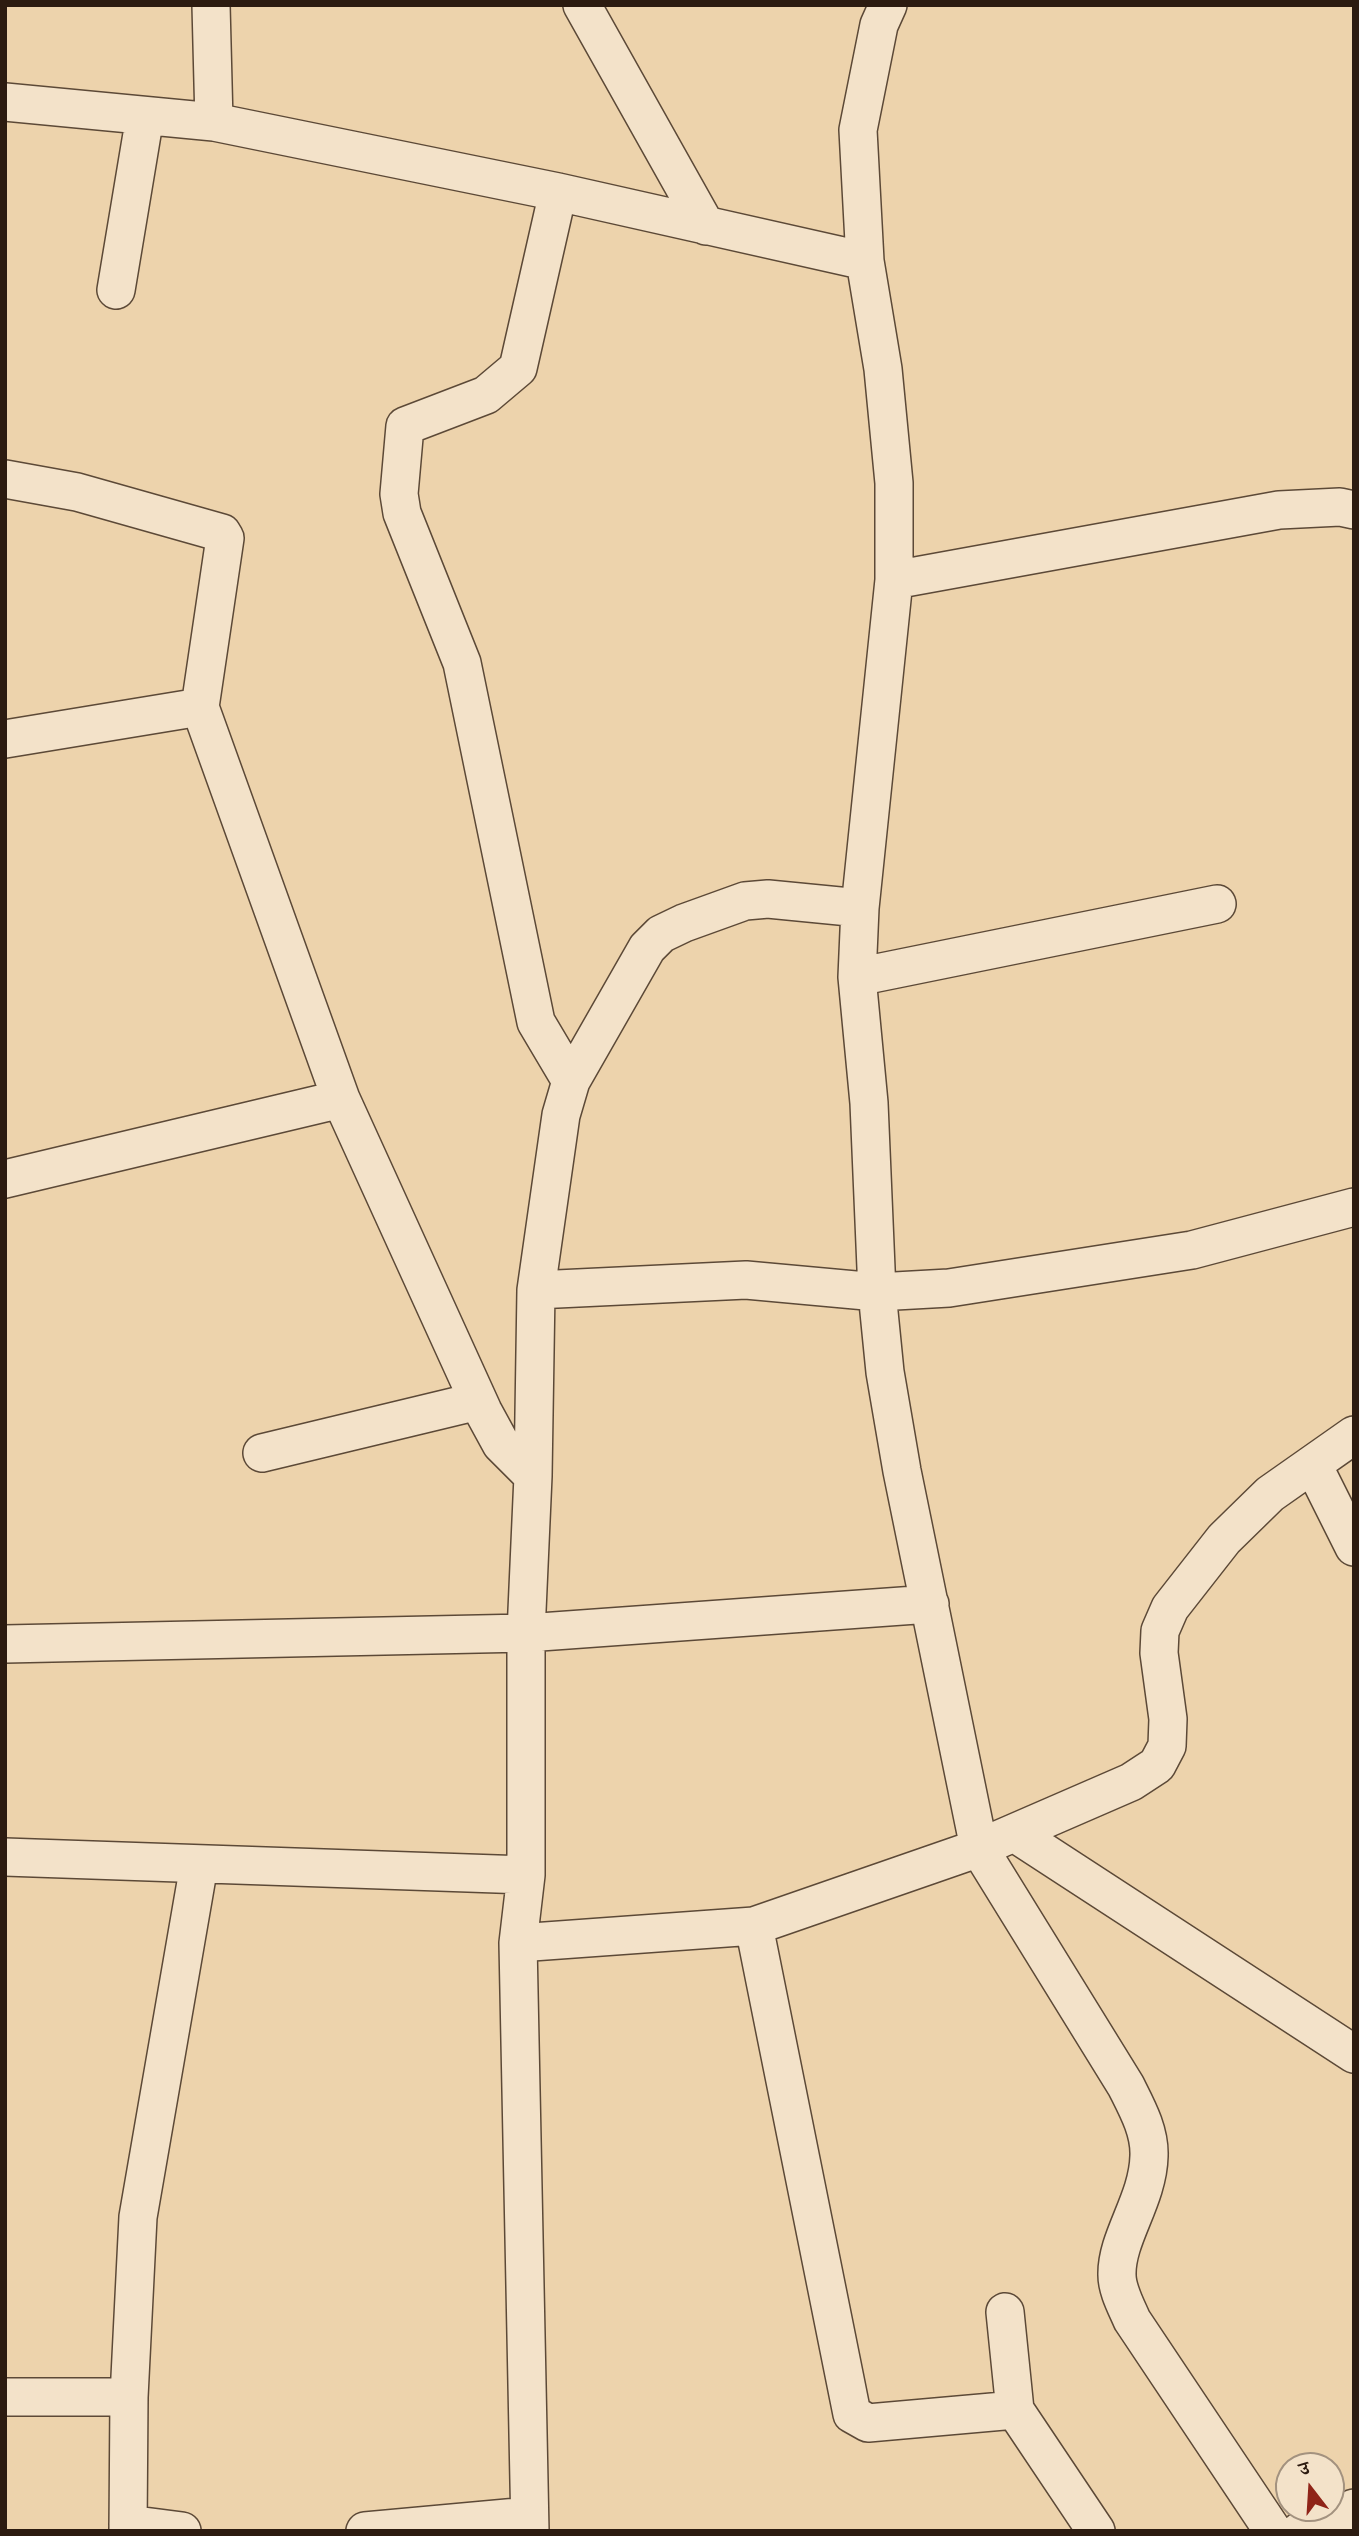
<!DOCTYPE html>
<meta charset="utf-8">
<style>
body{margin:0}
#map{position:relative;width:1359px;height:2536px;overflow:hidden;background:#edd3ac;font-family:"Libre Bodoni","Noto Serif Devanagari",serif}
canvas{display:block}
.frame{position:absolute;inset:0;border:7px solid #2c1b10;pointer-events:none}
.north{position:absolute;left:1275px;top:2452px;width:70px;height:70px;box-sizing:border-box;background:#f3e2c9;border:2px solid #a3927f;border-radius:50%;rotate:343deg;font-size:19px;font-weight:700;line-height:28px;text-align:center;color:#2c1b10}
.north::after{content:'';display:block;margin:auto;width:24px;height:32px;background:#8f2418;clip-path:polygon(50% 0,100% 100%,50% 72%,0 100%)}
</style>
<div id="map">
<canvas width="1359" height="2536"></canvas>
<div class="frame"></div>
<div class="north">उ</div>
</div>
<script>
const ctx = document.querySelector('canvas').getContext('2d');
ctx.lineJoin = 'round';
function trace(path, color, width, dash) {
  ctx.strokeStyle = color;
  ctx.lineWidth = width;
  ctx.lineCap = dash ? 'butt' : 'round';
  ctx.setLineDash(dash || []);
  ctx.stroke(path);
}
const minor = new Path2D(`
 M211 5 214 122
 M582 5 706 226
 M888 5 879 25 858 130 865 261 883 369 894 483V580L860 908 857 977 869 1103 877 1292 885 1372 902 1471 979 1848 1126 2086C1137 2108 1150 2131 1149 2156 1148 2200 1116 2238 1117 2275 1117 2290 1126 2306 1132 2320L1273 2531
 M5 102 214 122 558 192 865 261
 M558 192 518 368 486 395 405 426 399 494 402 513 462 663 536 1022 571 1081
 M116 290 145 116
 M5 479 77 492 222 533 225 538 200 707 341 1099 483 1411 501 1444 533 1476
 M894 580 1279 510 1340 507 1354 510
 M5 739 200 707
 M857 977 1217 904
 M5 1179 341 1099
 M536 1290 746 1280 877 1292 949 1288 1192 1250 1354 1207
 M262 1453 478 1401
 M1313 1465 1354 1547
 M5 1644 526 1633 930 1604
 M1016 1834 1354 2054
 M5 1857 526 1875
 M754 1926 852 2414 868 2423 1015 2410
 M518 1943 754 1926 979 1848 1131 1782 1157 1765 1167 1746 1168 1719 1159 1653 1160 1631 1170 1608 1224 1539 1270 1494 1354 1435
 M1005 2312 1015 2410 1096 2531
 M5 2397H129
 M128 2524 182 2531
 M128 2531 129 2397 138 2217 199 1865
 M365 2531 529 2516
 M530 2531 518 1943 526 1875V1633L533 1476 536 1290 561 1115 571 1081 647 948 661 934 684 923 745 901 768 899 860 908
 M1300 2531 1354 2508`);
trace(minor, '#5c4937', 40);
trace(minor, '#f3e2c9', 37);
</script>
